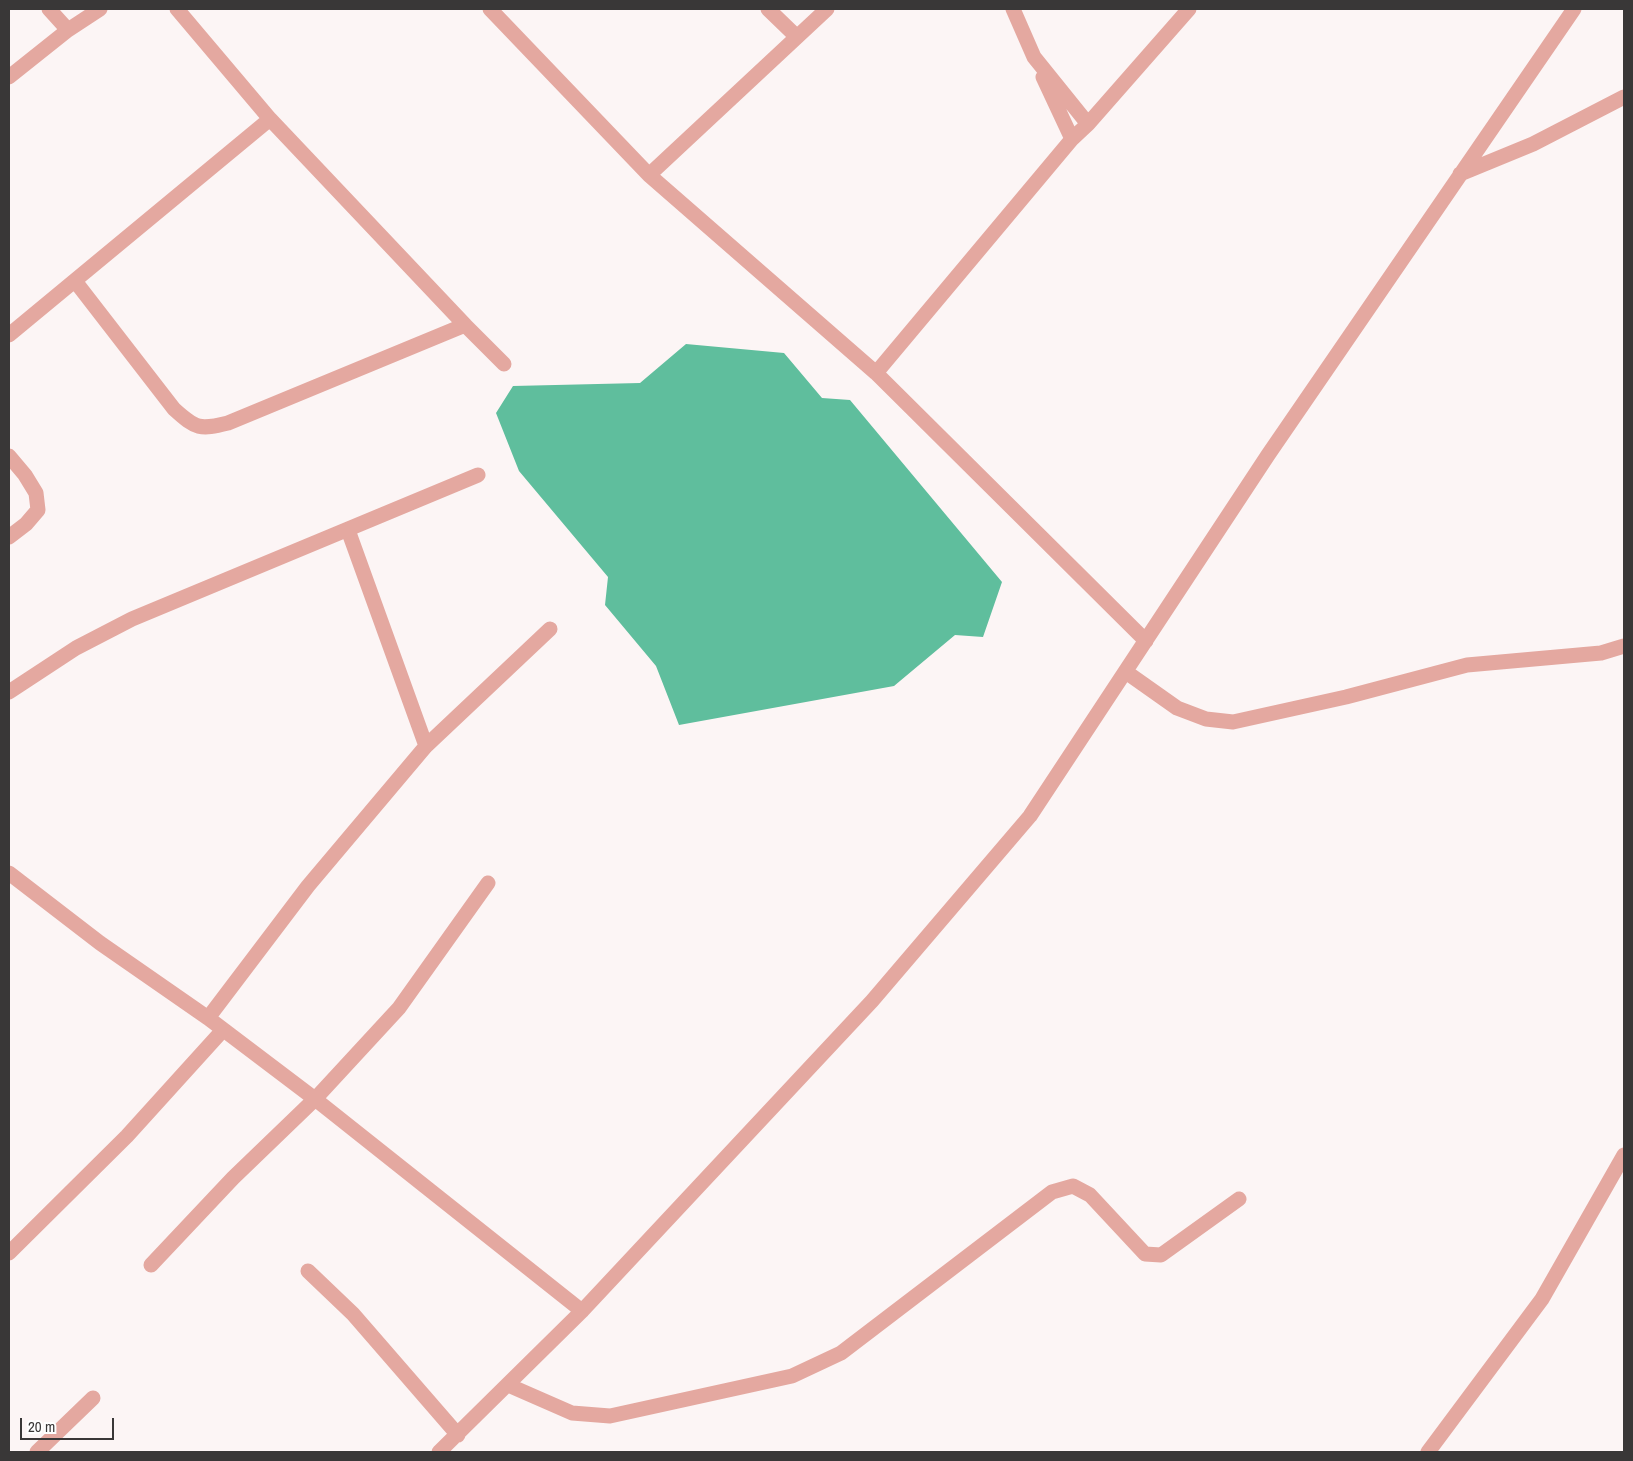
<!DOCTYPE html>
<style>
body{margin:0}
#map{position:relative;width:1633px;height:1461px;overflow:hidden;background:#fcf5f5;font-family:"Archivo Narrow",sans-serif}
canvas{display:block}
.frame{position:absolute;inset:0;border:10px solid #393737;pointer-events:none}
.scale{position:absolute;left:20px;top:1418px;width:94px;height:22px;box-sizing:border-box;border:2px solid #393737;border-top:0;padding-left:6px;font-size:15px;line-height:18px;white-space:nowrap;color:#393737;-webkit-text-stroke:4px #fff;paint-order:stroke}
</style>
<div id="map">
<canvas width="1633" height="1461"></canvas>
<div class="frame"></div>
<div class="scale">20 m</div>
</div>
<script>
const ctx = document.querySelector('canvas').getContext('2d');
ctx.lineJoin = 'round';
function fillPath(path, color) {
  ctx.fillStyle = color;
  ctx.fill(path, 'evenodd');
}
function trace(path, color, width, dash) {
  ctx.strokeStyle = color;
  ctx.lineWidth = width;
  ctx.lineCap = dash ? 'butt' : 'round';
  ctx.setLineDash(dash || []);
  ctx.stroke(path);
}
fillPath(new Path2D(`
 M686 344 784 353 822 398 850 400 1002 582 983 637 955 635 894 686 679 725 656 666 605 605 608 577 519 471 496 413 513 386 640 383Z`), '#5fbe9d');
trace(new Path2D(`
 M49 9 68 30
 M177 9 270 119 465 325 504 364
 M490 9 649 175 876 373 1146 641
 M768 9 797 37
 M1013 9 1034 57 1088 124
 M9 77 68 30 100 9
 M1043 77 1072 139
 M1460 174 1533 144 1624 97
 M649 175 827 9
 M75 281 174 409C196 429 200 430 228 423L465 325
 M9 335 270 119
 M876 373 1072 139 1088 124 1189 9
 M9 456 25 475 36 493 38 510 26 524 9 537
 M348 530 426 746
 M1126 672 1177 708 1206 719 1233 722 1346 697 1467 665 1601 653 1624 646
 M9 692 76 648 132 619 478 475
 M9 873 100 943 208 1018 315 1099 582 1311
 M208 1018 308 886 426 746 550 629
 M9 1253 127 1136 223 1030
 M151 1265 233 1178 315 1099 399 1008 488 883
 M308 1271 353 1314 458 1435
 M508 1385 572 1413 610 1416 792 1376 841 1353 1052 1192 1073 1186 1090 1195 1145 1254 1161 1255 1239 1199
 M37 1452 93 1398
 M439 1452 582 1311 872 1001 1030 816 1268 455 1574 9
 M1428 1452 1542 1299 1624 1155`), '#e4a8a0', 15);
</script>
